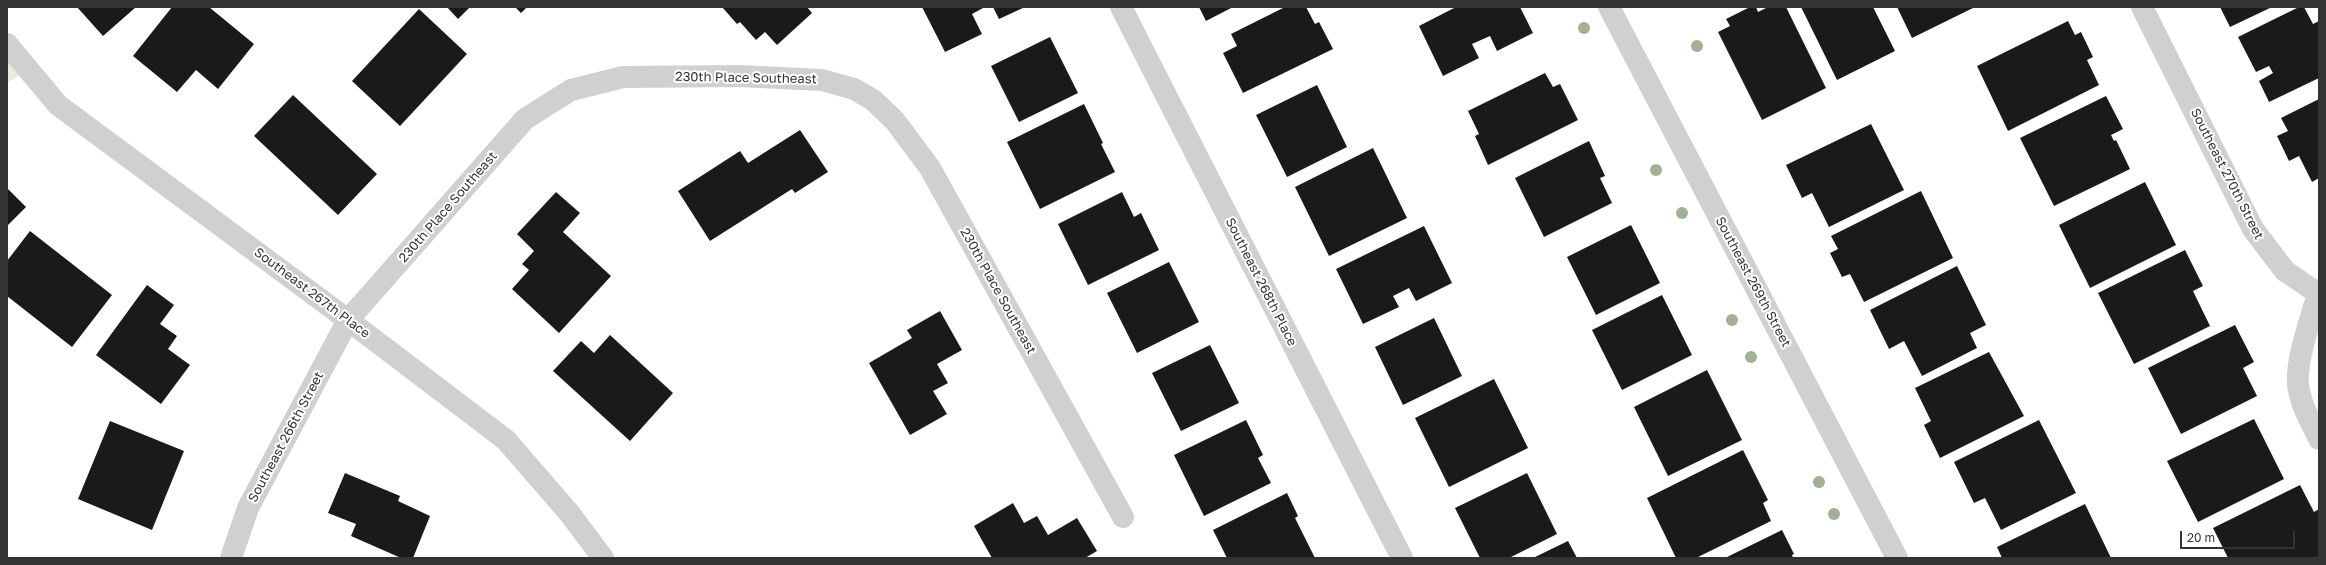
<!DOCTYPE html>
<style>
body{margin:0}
#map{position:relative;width:2326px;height:565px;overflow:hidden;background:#fff;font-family:"Golos Text",sans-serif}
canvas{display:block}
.frame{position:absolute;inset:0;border:8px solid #333;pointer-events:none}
.scale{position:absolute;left:2180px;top:531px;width:115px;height:18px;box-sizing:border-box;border:2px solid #333;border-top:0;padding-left:5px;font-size:12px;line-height:14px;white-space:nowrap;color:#333;-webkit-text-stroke:3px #fff;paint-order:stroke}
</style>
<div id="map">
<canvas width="2326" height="565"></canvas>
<div class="frame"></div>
<div class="scale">20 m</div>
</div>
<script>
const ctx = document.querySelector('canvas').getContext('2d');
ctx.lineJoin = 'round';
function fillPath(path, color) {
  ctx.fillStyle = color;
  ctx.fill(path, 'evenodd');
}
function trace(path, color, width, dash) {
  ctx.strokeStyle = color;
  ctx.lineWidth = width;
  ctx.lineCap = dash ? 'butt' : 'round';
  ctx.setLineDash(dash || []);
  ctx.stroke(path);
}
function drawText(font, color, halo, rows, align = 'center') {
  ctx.font = font + ' "Golos Text",sans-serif';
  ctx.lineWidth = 4;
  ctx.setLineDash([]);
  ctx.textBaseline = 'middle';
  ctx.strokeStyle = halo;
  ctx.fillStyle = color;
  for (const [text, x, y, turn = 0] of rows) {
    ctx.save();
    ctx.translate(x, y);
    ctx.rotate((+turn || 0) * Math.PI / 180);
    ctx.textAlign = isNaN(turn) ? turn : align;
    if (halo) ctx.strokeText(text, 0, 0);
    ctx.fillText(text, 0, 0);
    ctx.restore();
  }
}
fillPath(new Path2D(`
 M7 44 29 70 7 83Z`), '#e6ecdf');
fillPath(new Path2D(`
 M77 7H136L103 36Z
 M172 7H209L254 44 218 89 196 70 177 92 133 56Z
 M447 7H470L458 19Z
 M515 7H527L521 13Z
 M722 7H807L812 13 777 45 765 32 756 40 740 22 737 24Z
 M922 7H985L972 14 982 34 945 52Z
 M993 7H1025L999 19Z
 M1199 7H1233L1206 21Z
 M1285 7H1306L1315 24 1319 22 1333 49 1243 93 1223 53 1237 46 1231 34Z
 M1456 7H1520L1533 33 1497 51 1490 36 1472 44 1479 58 1443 76 1419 26Z
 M1750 7H1756L1758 12 1768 7H1786L1826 88 1762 120 1718 32 1730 26 1726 19Z
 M1801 7H1873L1895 51 1837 80Z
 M1897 7H1975L1912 38Z
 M2220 7H2272L2230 27Z
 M2299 7H2304L2313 24 2319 21V78L2269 102 2259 81 2273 73 2269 66 2256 72 2238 37Z
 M419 9 467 54 400 126 352 81Z
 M2068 21 2075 35 2081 32 2093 57 2087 60 2099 85 2008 131 1977 66Z
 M1050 37 1078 93 1019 122 991 66Z
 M1545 73 1553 87 1560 84 1578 120 1488 165 1475 136 1479 134 1468 111Z
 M1317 85 1347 147 1287 177 1256 115Z
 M293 95 377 174 338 215 254 136Z
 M2106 96 2123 129 2111 135 2114 141 2116 140 2130 169 2054 206 2020 138Z
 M2319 99V178L2312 182 2299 156 2289 161 2277 136 2288 131 2281 118Z
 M1084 104 1103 143 1101 144 1115 172 1040 209 1007 142Z
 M1871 124 1904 190 1829 227 1812 193 1802 198 1786 165Z
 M800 130 828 172 795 193 792 189 710 241 678 191 740 151 748 163Z
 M1589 141 1605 176 1600 178 1612 203 1544 237 1515 178Z
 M1373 148 1407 218 1329 256 1295 187Z
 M2145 182 2176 245 2090 288 2059 225Z
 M7 188 26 207 7 226Z
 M1921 191 1953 258 1864 302 1850 274 1842 277 1830 253 1838 249 1831 236Z
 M556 192 580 213 563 232 611 276 559 333 512 289 529 270 522 264 534 251 517 234Z
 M1122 192 1134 217 1141 213 1159 250 1088 285 1058 224Z
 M1631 225 1660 283 1596 315 1567 257Z
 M1424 226 1452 283 1416 301 1409 288 1393 296 1399 307 1363 324 1336 269Z
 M30 231 112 295 72 347 7 296V261Z
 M2185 250 2203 286 2193 291 2210 326 2134 364 2098 293Z
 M1169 262 1199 322 1137 353 1107 293Z
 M1957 266 1986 325 1970 333 1977 348 1922 376 1904 341 1889 349 1870 310Z
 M147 285 174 305 160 324 177 336 168 349 190 365 161 404 96 355Z
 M1662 295 1692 355 1622 390 1592 330Z
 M940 311 962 350 937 364 948 383 933 391 947 414 910 435 869 363 912 338 907 330Z
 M1434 318 1462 376 1403 405 1375 347Z
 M2235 325 2254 362 2243 368 2257 396 2181 434 2148 368Z
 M610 335 673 393 630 441 553 371 581 341 594 353Z
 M1210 345 1239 403 1181 431 1152 373Z
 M1989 352 2024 416 1940 458 1924 425 1931 421 1915 388Z
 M1707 370 1742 440 1668 476 1634 407Z
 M1494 379 1528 448 1449 487 1415 418Z
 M2254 419 2284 479 2198 522 2167 461Z
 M1246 420 1263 455 1258 458 1271 483 1204 516 1174 455Z
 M2039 420 2076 493 2001 530 1985 498 1974 503 1954 462Z
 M110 421 184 451 152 530 78 499Z
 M1743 450 1768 500 1763 503 1771 521 1696 558H1676L1647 498Z
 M345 473 400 496 398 501 430 516 413 558H401L351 536 356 524 328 513Z
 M1527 473 1557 534 1509 558H1480L1455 508Z
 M2300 485 2314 512 2319 509V558H2228L2213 528Z
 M1287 493 1298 516 1295 518 1315 558H1227L1213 530Z
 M1013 503 1024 523 1037 516 1048 535 1077 518 1097 551 1085 558H992L974 526Z
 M2085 504 2111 558H2002L1997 547Z
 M1782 530 1794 554 1792 555 1793 558H1725Z
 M1568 541 1577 558H1533Z`), '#1a1a1a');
trace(new Path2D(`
 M1121 7 1402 558
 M1609 7 1897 558
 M2142 7 2253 229 2285 271 2319 294
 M7 44 58 105 348 320 506 440 570 514 603 558
 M2318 294C2311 318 2296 359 2298 384 2300 404 2311 422 2319 439
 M231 558 248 508 348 320 525 119 571 90 623 77 739 76 822 80 854 89 873 100 895 121 930 168 1123 517`), '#d0d0d0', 22);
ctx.fillStyle = '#a2b095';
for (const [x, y] of [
 [1584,28],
 [1697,46],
 [1656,170],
 [1682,213],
 [1732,320],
 [1751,357],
 [1819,482],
 [1834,514]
]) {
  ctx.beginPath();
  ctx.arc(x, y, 6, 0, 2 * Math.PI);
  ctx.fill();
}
drawText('13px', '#333', '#fff', [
 ["230th Place Southeast",746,78,1],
 ["Southeast 270th Street",2227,174,63],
 ["230th Place Southeast",448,207,-49],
 ["Southeast 268th Place",1261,282,63],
 ["Southeast 269th Street",1753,282,62],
 ["230th Place Southeast",998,291,61],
 ["Southeast 267th Place",312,293,37],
 ["Southeast 266th Street",286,437,-62]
]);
</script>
